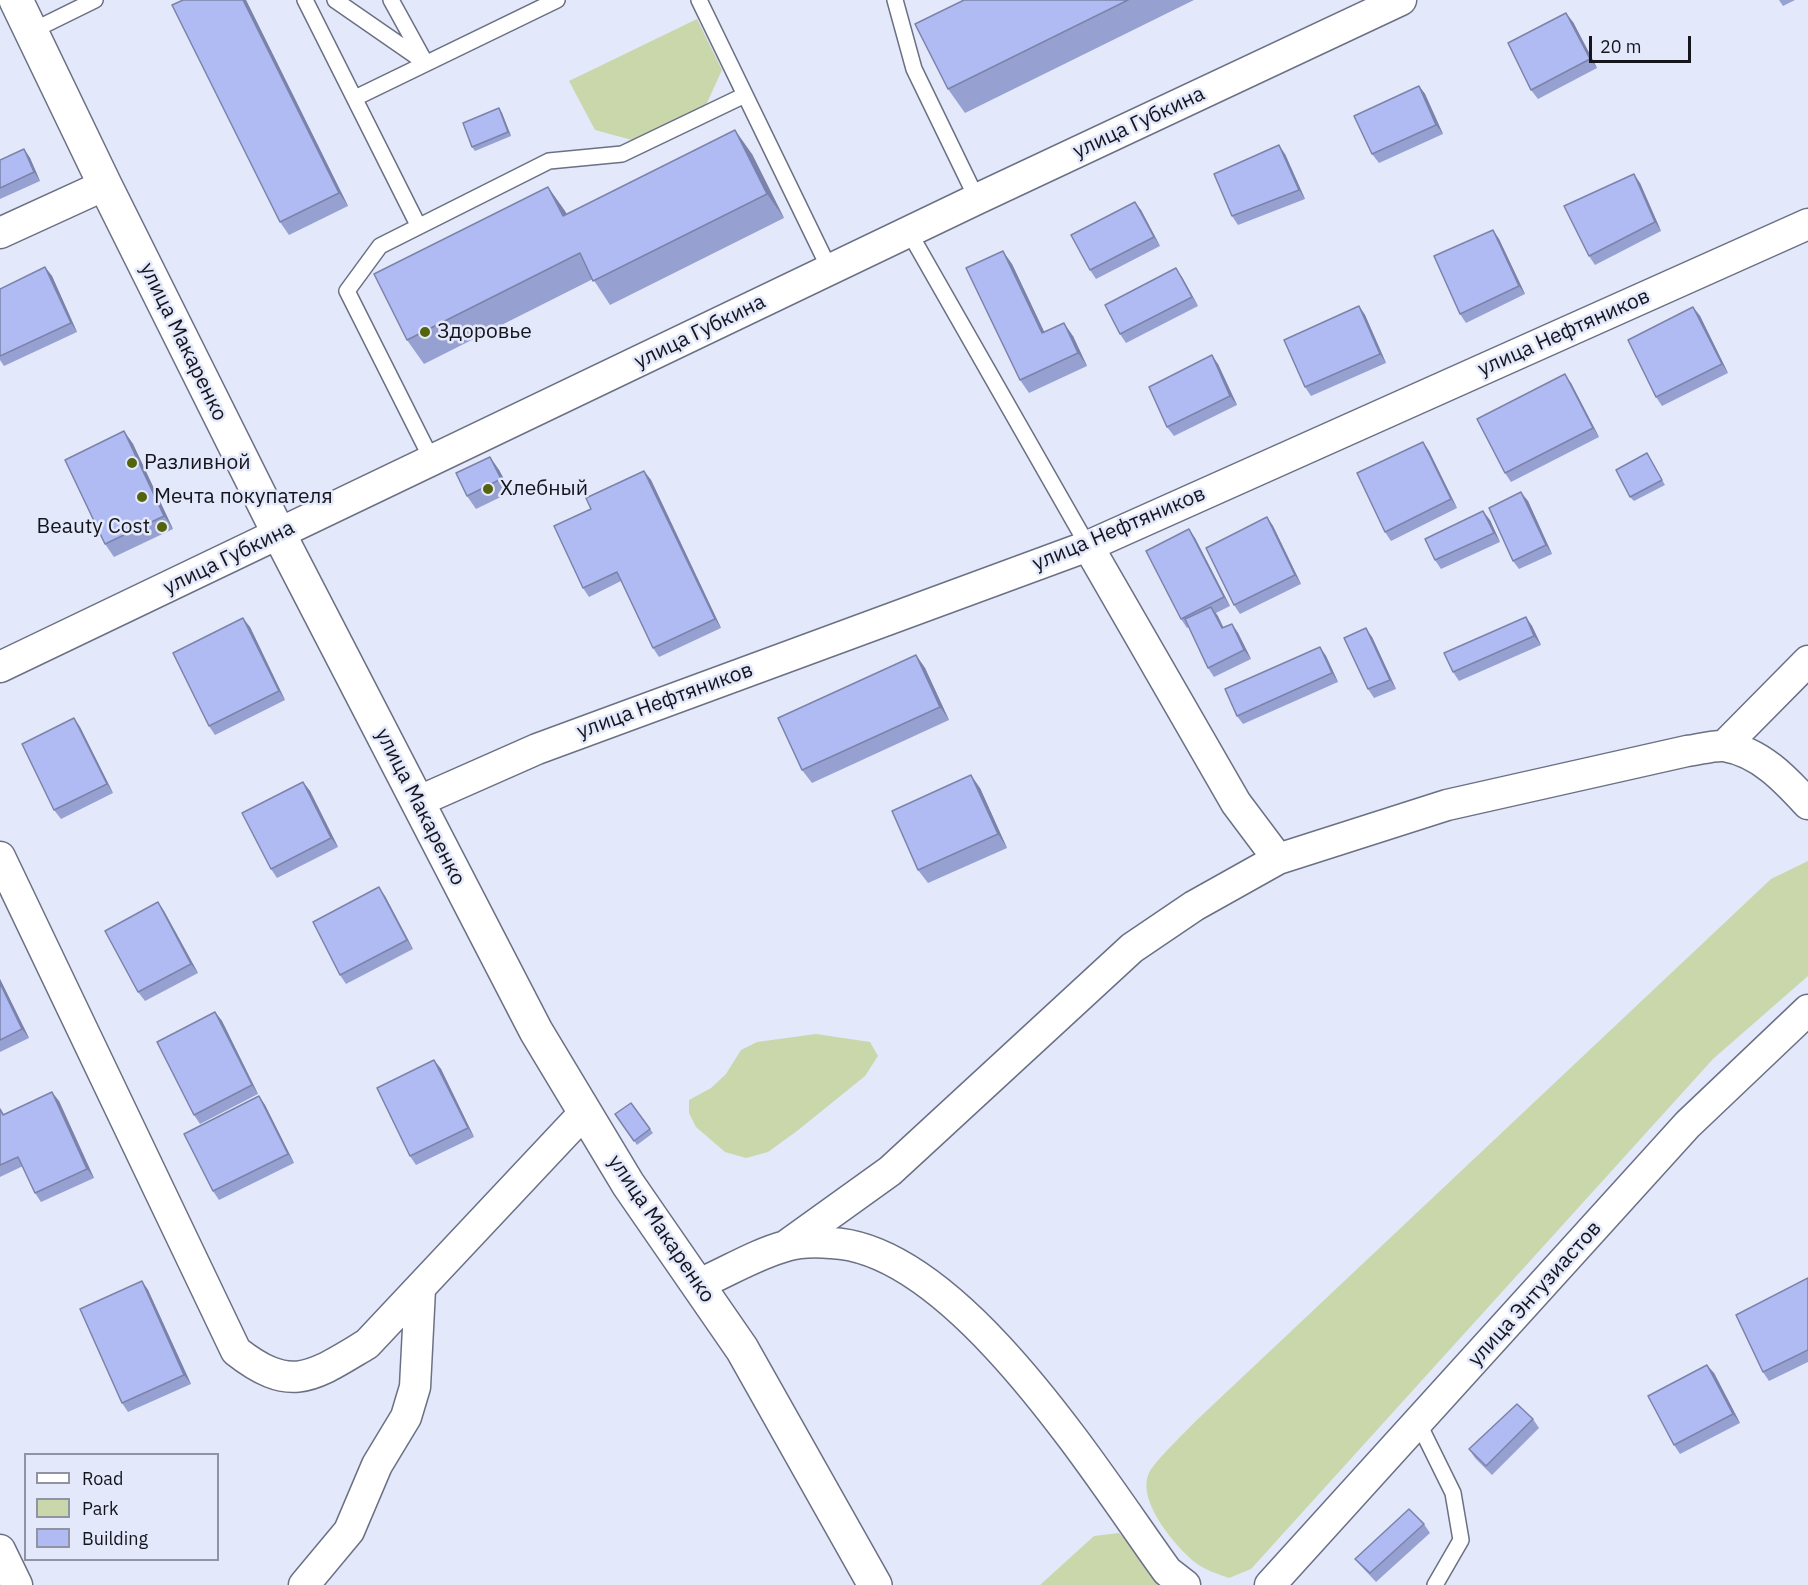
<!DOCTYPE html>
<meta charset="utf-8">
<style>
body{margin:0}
#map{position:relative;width:1808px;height:1585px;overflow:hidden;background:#e3e8fb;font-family:"IBM Plex Sans",sans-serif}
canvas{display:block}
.legend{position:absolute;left:24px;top:1453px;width:195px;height:108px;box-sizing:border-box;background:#e3e8fb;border:2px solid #9094a2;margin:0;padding:8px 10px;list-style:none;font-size:18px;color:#14151d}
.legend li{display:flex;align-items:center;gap:12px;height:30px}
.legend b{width:30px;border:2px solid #9094a2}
.scale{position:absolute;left:1589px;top:36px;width:102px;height:27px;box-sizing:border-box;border:3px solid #14151d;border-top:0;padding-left:8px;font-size:18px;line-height:21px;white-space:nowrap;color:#14151d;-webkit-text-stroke:4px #e3e8fb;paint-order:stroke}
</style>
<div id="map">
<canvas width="1808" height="1585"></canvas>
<ul class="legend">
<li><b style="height:8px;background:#fff"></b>Road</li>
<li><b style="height:16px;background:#cad7aa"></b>Park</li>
<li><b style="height:16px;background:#b0bbf3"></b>Building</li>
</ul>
<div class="scale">20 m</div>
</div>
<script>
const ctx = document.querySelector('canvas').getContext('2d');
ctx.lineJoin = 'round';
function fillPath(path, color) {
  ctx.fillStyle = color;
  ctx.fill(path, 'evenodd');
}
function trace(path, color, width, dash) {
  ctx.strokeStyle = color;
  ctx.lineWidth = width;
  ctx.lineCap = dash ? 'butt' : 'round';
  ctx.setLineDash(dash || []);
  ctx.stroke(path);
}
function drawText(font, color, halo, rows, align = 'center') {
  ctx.font = font + ' "IBM Plex Sans",sans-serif';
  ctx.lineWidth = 5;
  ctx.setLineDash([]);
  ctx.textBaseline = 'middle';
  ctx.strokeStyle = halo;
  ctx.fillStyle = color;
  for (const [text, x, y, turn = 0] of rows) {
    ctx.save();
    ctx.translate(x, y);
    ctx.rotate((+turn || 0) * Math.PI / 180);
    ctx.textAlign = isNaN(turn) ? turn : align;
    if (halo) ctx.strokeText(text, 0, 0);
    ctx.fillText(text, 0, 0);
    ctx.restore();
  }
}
fillPath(new Path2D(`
 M697 19 722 70 706 105 632 140 595 130 569 81Z
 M1808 861V976L1713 1059 1251 1569 1229 1578C1218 1574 1205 1570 1196 1563 1176 1547 1136 1501 1149 1473 1154 1462 1188 1429 1199 1418L1771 879Z
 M816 1034 870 1042 878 1056 865 1076 797 1131 768 1152 746 1158 725 1152 696 1127 689 1113V1100L711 1088 726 1074 741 1050 757 1042Z
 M1119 1533 1168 1585H1040L1094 1536Z`), '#cad7aa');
const service = new Path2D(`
 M305 0 418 225
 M335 0 426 63
 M391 0 424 60
 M699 0 830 270
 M895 0 914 69 977 199
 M32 31 95 0
 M355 98 557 0
 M909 232 1088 546
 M432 460 347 291 380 246 549 161 622 154 745 95
 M1418 1422 1453 1493 1461 1540 1435 1585`);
const minor = new Path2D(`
 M0 233 105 185
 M1088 546 1236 803 1278 859 1447 805 1687 751C1698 750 1713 745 1724 746 1760 752 1785 779 1808 804
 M0 667 977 199 1401 0
 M1724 746 1808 661
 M417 802 537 749 1088 546 1808 224
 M0 857 236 1351C292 1395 313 1376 367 1344L584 1113
 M787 1245 890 1171 1132 948 1194 906 1278 859
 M699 1284C727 1272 756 1254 786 1246 799 1242 818 1242 831 1243 958 1248 1098 1476 1167 1571L1185 1585
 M0 1550 17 1585
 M304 1585 349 1531 377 1465 406 1417 415 1387 420 1289
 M1270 1585 1688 1124 1808 1010`);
const tertiary = new Path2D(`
 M16 0 105 185 279 534 536 1031 628 1184 742 1349 875 1585`);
trace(service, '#6b7084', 18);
trace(minor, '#6b7084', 33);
trace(tertiary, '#6b7084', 36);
trace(service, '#fff', 15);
trace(minor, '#fff', 30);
trace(tertiary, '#fff', 33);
fillPath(new Path2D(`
 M246 0 348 206 289 235 280 222Z
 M964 0H1194L965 113 948 89Z
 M1779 0H1795L1783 6Z
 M1573 22 1597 68 1538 99 1531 90Z
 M1419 86 1425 94 1443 134 1379 163 1372 154Z
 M499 108 502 113 511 136 475 151 472 147Z
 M24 149 30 158 40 181 0 199V160Z
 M752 154 784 218 610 305 593 279 424 364 407 340 548 187 567 214Z
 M1285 154 1305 199 1238 225 1232 216Z
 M1640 183 1661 231 1595 265 1589 256Z
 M1141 210 1160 246 1096 279 1090 270Z
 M1493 230 1499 239 1525 294 1466 323 1460 314Z
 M1012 264 1044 332 1073 336 1087 366 1029 393 1020 380Z
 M45 267 52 276 77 332 4 366 0 360V289Z
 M1182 277 1198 306 1126 343 1120 334Z
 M1359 306 1365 315 1386 363 1311 396 1305 387Z
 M1693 307 1700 316 1728 373 1662 406 1656 397Z
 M1218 364 1237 405 1174 436 1167 427Z
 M1571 383 1599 437 1511 482 1505 473Z
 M124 431 133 444 173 529 114 557 105 544Z
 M1423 442 1429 451 1457 508 1391 541 1385 532Z
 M1647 453 1665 485 1634 501 1630 497Z
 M490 457 499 470 511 492 476 509 467 496Z
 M644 471 651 480 721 628 659 657 653 648 621 581 589 597 583 588 591 509Z
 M1528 501 1552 554 1519 569 1513 561Z
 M1267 517 1273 526 1301 584 1240 614 1234 605Z
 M1490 520 1500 542 1441 569 1435 560Z
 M1189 529 1195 538 1230 606 1216 613 1223 628 1232 624 1238 633 1251 659 1214 677 1208 668 1189 627 1187 628 1181 619Z
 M1526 617 1532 626 1541 645 1459 681 1453 672Z
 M250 627 285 700 215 735 209 726Z
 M1372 637 1396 689 1374 698 1368 689Z
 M1320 647 1326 656 1338 682 1243 724 1237 716Z
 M916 655 925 668 949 720 812 783 802 770Z
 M74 718 80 727 113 793 61 819 54 810Z
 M303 782 310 791 338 847 277 878 271 869Z
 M980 788 1007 848 928 883 918 870Z
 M385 896 413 949 346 984 340 975Z
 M158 902 164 911 198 973 145 1001 138 992Z
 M0 979 29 1038 0 1052Z
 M215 1012 222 1021 258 1094 200 1124 194 1115Z
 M434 1060 441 1069 474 1137 416 1165 410 1156Z
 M259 1096 265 1105 294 1163 219 1200 213 1191Z
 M59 1101 94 1178 41 1202 35 1193 23 1166 0 1177V1108L4 1114Z
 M631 1103 653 1133 637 1145 615 1114Z
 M1808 1278V1362L1769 1381 1763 1372Z
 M142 1281 148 1290 191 1384 128 1412 122 1403Z
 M1714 1373 1740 1423 1680 1454 1674 1445Z
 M1533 1419 1539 1428 1492 1475 1475 1458 1469 1449Z
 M1424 1524 1430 1533 1376 1582 1362 1567 1355 1559Z`), '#97a1d1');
fillPath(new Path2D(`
 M243 0H246L348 206 339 193Z
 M1566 13 1573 22 1597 68 1590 59Z
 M1419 86 1425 94 1443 134 1436 125Z
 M499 108 502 113 511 136 508 132Z
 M735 130 752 154 784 218 767 194Z
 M1279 145 1285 154 1305 199 1299 190Z
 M24 149 30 158 40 181 34 172Z
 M1634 174 1640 183 1661 231 1655 222Z
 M548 187 565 211 580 240 563 216Z
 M1135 202 1141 210 1160 246 1154 237Z
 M1493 230 1499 239 1525 294 1519 286Z
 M1003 251 1012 264 1051 346 1042 333Z
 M45 267 52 276 77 332 71 323Z
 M1176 268 1182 277 1198 306 1192 297Z
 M1359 306 1365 315 1386 363 1380 354Z
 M1693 307 1700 316 1728 373 1722 364Z
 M1064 323 1073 336 1087 366 1078 353Z
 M1212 355 1218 364 1237 405 1230 396Z
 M1565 374 1571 383 1599 437 1593 428Z
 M124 431 133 444 173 529 164 516Z
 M1423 442 1429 451 1457 508 1451 499Z
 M490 457 499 470 511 492 501 479Z
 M644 471 651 480 721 628 715 619Z
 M1521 492 1528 501 1552 554 1546 545Z
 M1483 511 1490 520 1500 542 1494 533Z
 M1267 517 1273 526 1301 584 1295 575Z
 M1189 529 1195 538 1230 606 1224 597Z
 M1211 607 1218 616 1228 637 1222 628Z
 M1526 617 1532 626 1541 645 1534 636Z
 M243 618 250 627 285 700 279 691Z
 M1232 624 1238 633 1251 659 1244 650Z
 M1366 628 1372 637 1396 689 1390 680Z
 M1320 647 1326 656 1338 682 1332 673Z
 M916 655 925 668 949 720 940 707Z
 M74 718 80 727 113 793 107 784Z
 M971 775 980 788 1007 848 998 834Z
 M303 782 310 791 338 847 331 838Z
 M379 887 385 896 413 949 407 940Z
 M158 902 164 911 198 973 191 964Z
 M0 979 29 1038 22 1029 0 983Z
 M215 1012 222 1021 258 1094 252 1085Z
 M434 1060 441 1069 474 1137 468 1128Z
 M52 1092 59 1101 94 1178 87 1169Z
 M259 1096 265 1105 294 1163 288 1154Z
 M142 1281 148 1290 191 1384 184 1375Z
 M1707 1365 1714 1373 1740 1423 1733 1414Z`), '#7b83aa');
const building = new Path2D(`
 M183 0H243L339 193 280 222 172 5Z
 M964 0H1128L948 89 915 24Z
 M1566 13 1590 59 1531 90 1508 43Z
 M1419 86 1436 125 1372 154 1354 116Z
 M499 108 508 132 472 147 463 123Z
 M735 130 767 194 593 281 580 253 407 340 374 274 548 187 563 216Z
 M1279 145 1299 190 1232 216 1214 174Z
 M24 149 34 172 0 188V160Z
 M1634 174 1655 222 1589 256 1564 206Z
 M1135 202 1154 237 1090 270 1071 235Z
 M1493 230 1519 286 1460 314 1434 256Z
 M1003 251 1042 333 1064 323 1078 353 1020 380 966 268Z
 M45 267 71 323 0 356V289Z
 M1176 268 1192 297 1120 334 1105 305Z
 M1359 306 1380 354 1305 387 1284 340Z
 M1693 307 1722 364 1656 397 1628 340Z
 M1212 355 1230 396 1167 427 1149 387Z
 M1565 374 1593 428 1505 473 1477 419Z
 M124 431 164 516 105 544 65 460Z
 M1423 442 1451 499 1385 532 1357 473Z
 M1647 453 1662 480 1630 497 1616 470Z
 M490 457 501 479 467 496 456 473Z
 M644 471 715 619 653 648 617 572 583 588 554 526 591 509 586 498Z
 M1521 492 1546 545 1513 561 1489 508Z
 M1483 511 1494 533 1435 560 1425 539Z
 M1267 517 1295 575 1234 605 1206 548Z
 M1189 529 1224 597 1181 619 1146 551Z
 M1211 607 1222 628 1232 624 1244 650 1208 668 1185 619Z
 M1526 617 1534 636 1453 672 1444 653Z
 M243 618 279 691 209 726 173 653Z
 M1366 628 1390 680 1368 689 1344 638Z
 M1320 647 1332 673 1237 716 1225 689Z
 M916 655 940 707 802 770 778 718Z
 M74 718 107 784 54 810 22 744Z
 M971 775 998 834 918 870 892 811Z
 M303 782 331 838 271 869 242 813Z
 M379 887 407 940 340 975 313 922Z
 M158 902 191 964 138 992 105 931Z
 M0 983 22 1029 0 1040Z
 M215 1012 252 1085 194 1115 157 1042Z
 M434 1060 468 1128 410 1156 377 1088Z
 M52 1092 87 1169 35 1193 18 1157 0 1165V1109L3 1115Z
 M259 1096 288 1154 213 1191 184 1134Z
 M631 1103 650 1129 634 1141 615 1114Z
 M1808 1278V1350L1763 1372 1736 1315Z
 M142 1281 184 1375 122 1403 80 1309Z
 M1707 1365 1733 1414 1674 1445 1648 1396Z
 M1517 1404 1533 1419 1486 1466 1469 1449Z
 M1409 1509 1424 1524 1370 1573 1355 1559Z`);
fillPath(building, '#b0bbf3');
trace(building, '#7b83aa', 1.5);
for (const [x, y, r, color] of [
 [425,332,6,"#53640d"],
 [132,463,6,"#53640d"],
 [488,489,6,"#53640d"],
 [142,497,6,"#53640d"],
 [162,527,6,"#53640d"]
]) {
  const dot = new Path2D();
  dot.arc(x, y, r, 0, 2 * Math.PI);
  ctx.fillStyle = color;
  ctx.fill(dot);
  trace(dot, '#e3e8fb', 2);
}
drawText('21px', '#14151d', '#e3e8fb', [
 ["улица Губкина",1139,123,-25],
 ["улица Губкина",700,332,-26],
 ["улица Нефтяников",1564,333,-24],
 ["улица Макаренко",183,342,64],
 ["улица Нефтяников",1119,529,-23],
 ["улица Губкина",229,558,-26],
 ["улица Нефтяников",665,701,-20],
 ["улица Макаренко",420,807,63],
 ["улица Макаренко",661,1229,56],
 ["улица Энтузиастов",1535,1294,-48]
]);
drawText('21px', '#14151d', '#e3e8fb', [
 ["Здоровье",437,332],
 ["Разливной",144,463],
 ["Хлебный",500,489],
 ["Мечта покупателя",154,497],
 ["Beauty Cost",150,527,"right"]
], 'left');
</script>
